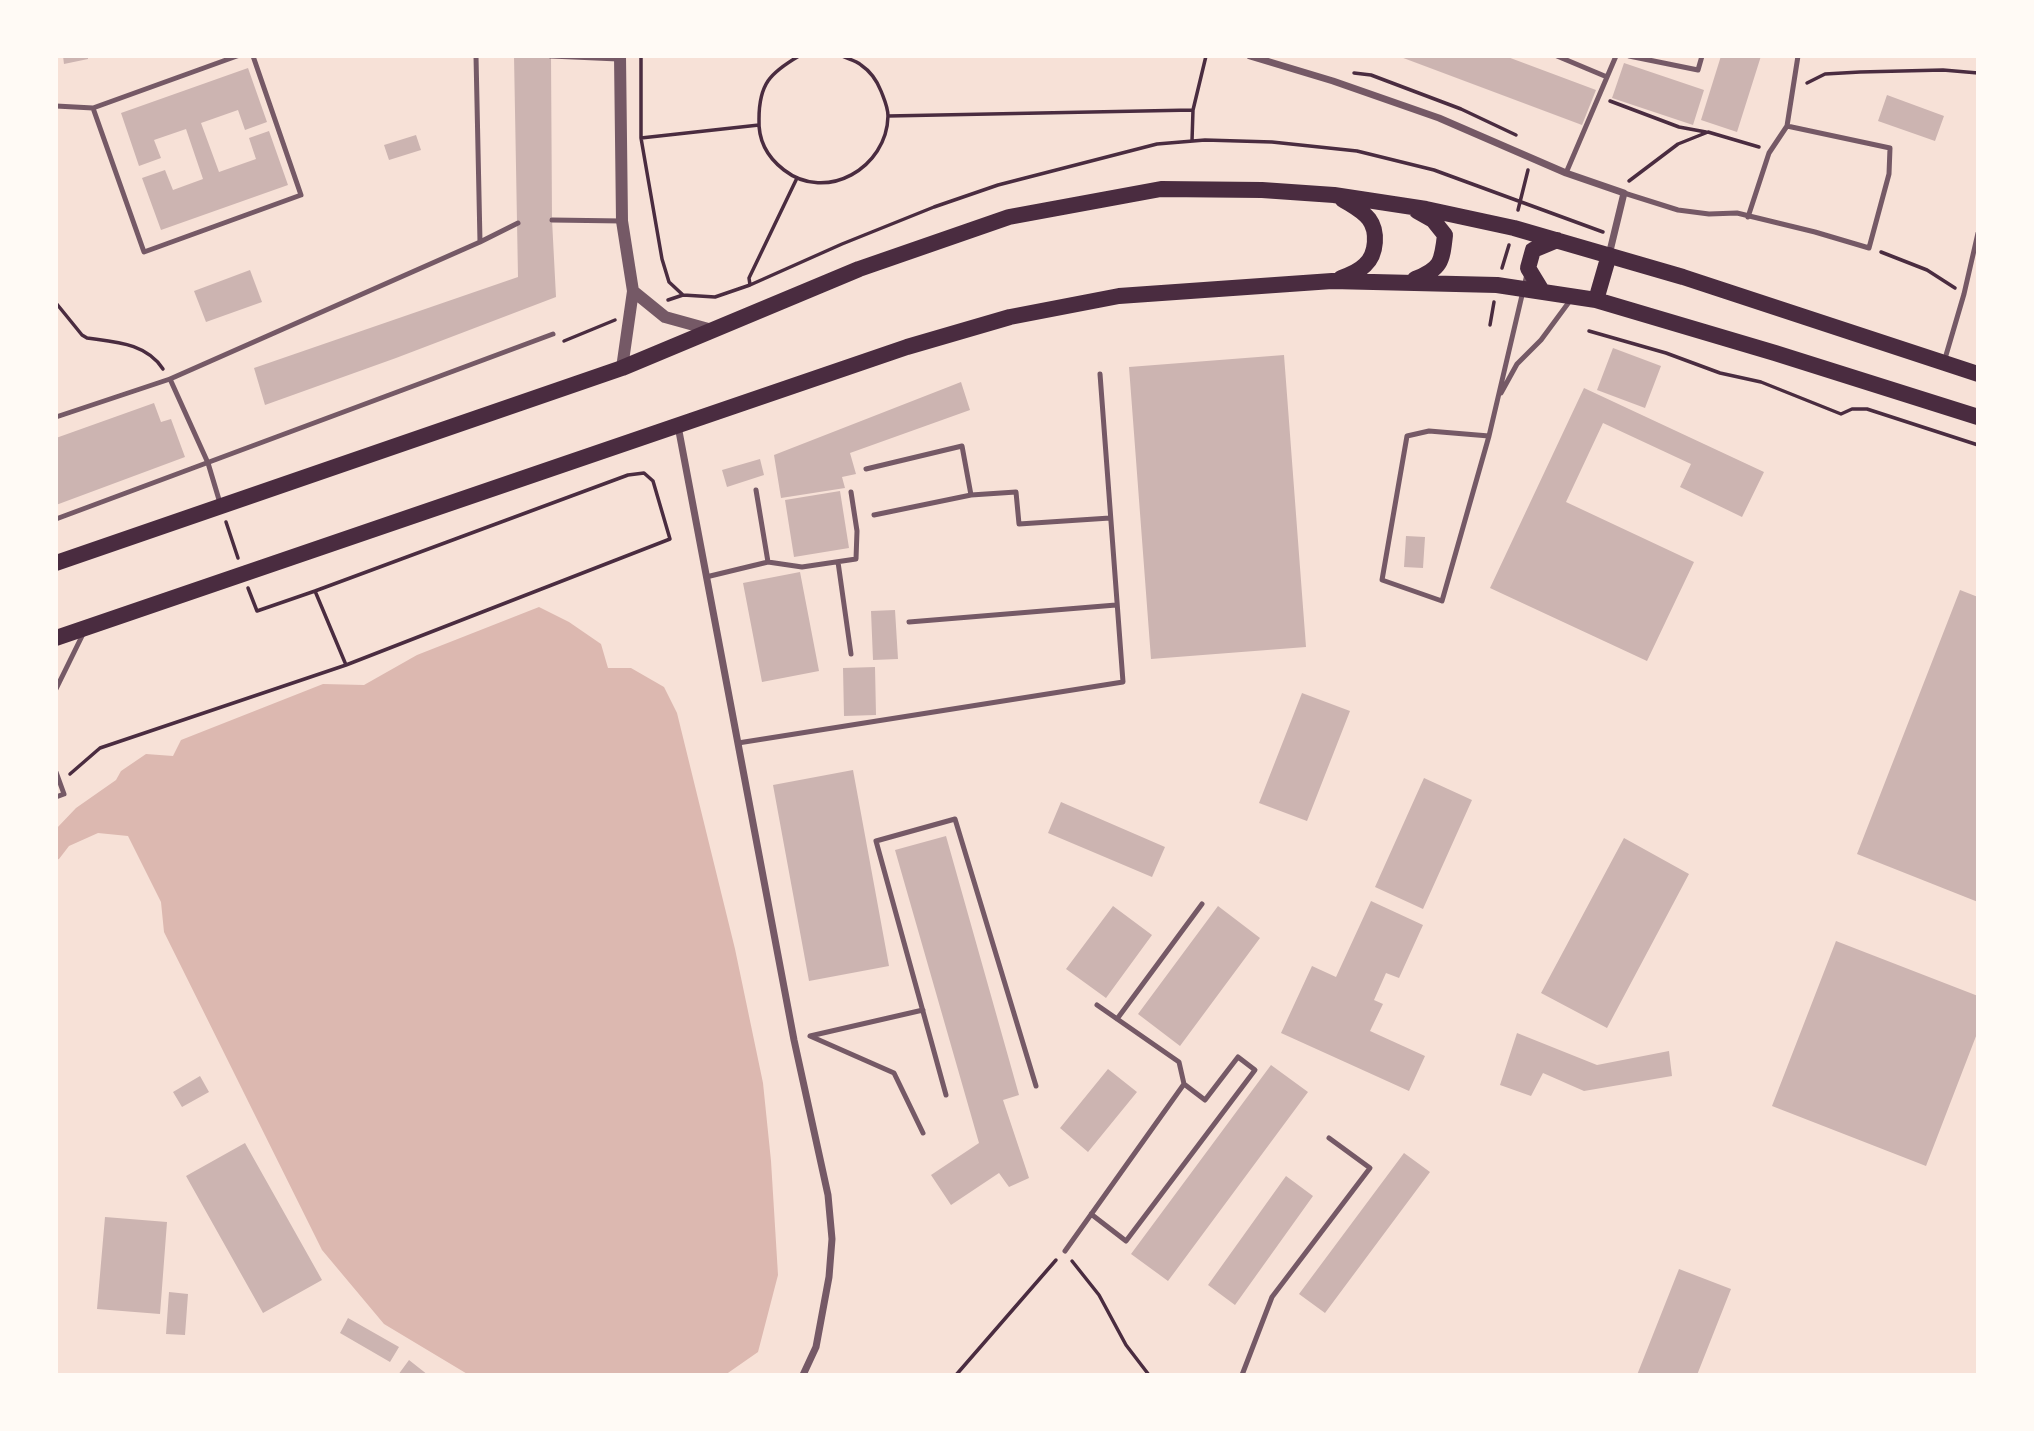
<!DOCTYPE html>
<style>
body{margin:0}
#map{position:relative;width:2034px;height:1431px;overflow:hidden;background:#f7e1d7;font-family:Helvetica,sans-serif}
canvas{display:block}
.frame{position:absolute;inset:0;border:58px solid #fffaf5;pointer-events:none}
</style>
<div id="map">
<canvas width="2034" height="1431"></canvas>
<div class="frame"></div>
</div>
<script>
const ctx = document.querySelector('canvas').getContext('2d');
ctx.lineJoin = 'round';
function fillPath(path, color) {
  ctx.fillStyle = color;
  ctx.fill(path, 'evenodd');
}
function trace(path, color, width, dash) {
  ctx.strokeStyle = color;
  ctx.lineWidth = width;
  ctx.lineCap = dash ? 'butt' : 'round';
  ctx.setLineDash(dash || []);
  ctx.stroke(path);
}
fillPath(new Path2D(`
 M539 607 569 622 601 644 608 668H631L664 687 677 713 735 949 763 1083 771 1161 778 1275 758 1352 725 1375H469L384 1324 322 1250 164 932 161 902 128 836 98 833 69 846 59 859 56 860V829L76 808 116 780 121 771 146 754 173 756 181 740 323 684 364 685 417 655Z`), '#dcb8b0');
fillPath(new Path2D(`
 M63 56H88V59L64 64Z
 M514 56H551L552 220 556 297 396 358 265 405 254 368 518 277Z
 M1398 56H1505L1596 90 1582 125Z
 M1721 56H1761L1737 132 1701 120Z
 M1624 63 1704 90 1693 125 1612 98Z
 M248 68 267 122 245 130 238 110 201 123 219 172 256 159 249 138 269 131 288 185 161 230 142 178 165 170 173 190 203 179 186 129 154 140 161 158 139 166 121 113Z
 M1887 95 1944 116 1935 141 1878 121Z
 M416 135 421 150 389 160 384 145Z
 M250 270 262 302 206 322 194 291Z
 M1613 348 1661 366 1645 408 1597 390Z
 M1284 355 1306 647 1151 659 1129 367Z
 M961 382 970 410 850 453 856 474 842 477 845 488 781 498 774 455Z
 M1584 388 1764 472 1742 517 1680 487 1691 464 1603 423 1566 502 1694 562 1647 661 1490 588Z
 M154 403 161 422 171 419 185 457 56 505V438Z
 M760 459 764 475 727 487 722 470Z
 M840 491 849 548 794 557 785 500Z
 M1406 536 1425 537 1423 568 1404 567Z
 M800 572 819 671 762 682 743 583Z
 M1960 590 1978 597V902L1857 854Z
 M895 610 898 659 873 660 871 611Z
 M875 667 876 715 844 716 843 668Z
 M1302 693 1350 711 1307 821 1259 803Z
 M853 770 889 966 809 981 773 785Z
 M1424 778 1472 800 1423 909 1375 887Z
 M1061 802 1165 847 1152 877 1048 833Z
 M946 836 1019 1095 1003 1100 1029 1178 1009 1187 999 1173 951 1205 931 1175 979 1143 895 850Z
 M1624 838 1689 874 1607 1028 1541 993Z
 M1371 901 1423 925 1399 978 1386 973 1374 1000 1383 1004 1370 1031 1425 1056 1409 1091 1281 1033 1312 966 1336 977Z
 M1113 906 1152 935 1106 998 1066 969Z
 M1218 906 1260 938 1180 1046 1138 1014Z
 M1836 941 1978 996V1031L1926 1166 1772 1106Z
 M1517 1033 1597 1065 1669 1051 1672 1076 1584 1091 1543 1073 1531 1096 1500 1085Z
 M1271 1065 1308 1092 1168 1281 1131 1254Z
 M1108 1069 1137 1092 1088 1152 1060 1128Z
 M200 1076 209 1092 182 1107 173 1092Z
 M245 1143 322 1280 263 1313 186 1176Z
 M1404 1153 1430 1172 1325 1313 1299 1294Z
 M1286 1176 1313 1196 1235 1305 1208 1285Z
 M105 1217 167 1222 160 1314 97 1309Z
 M1679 1269 1731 1289 1697 1375H1637Z
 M169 1292 188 1294 185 1335 166 1334Z
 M348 1318 399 1347 390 1362 340 1333Z
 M409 1360 428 1375H398Z`), '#ccb4b1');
trace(new Path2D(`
 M641 56V138L662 259 669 282 683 295
 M799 56C770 73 759 84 759 119 758 141 767 157 784 170 826 203 887 168 888 116 888 107 884 99 881 91 877 81 870 71 861 65 856 61 848 59 842 56
 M1354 73 1371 75 1461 109 1516 135
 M1807 83 1825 74 1860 72 1943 70 1978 73
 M1610 101 1679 127 1706 132
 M888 116 1193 110
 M641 138 759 125
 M1192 141 1193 110 1206 56
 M1629 181 1678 144 1708 132 1759 147
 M1518 210 1528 170
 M1881 252 1927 270 1955 288
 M1502 268 1509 245
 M750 285 842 244 934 207 998 185 1157 144 1205 140 1272 142 1357 151 1434 170 1603 232
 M668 300 683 295 715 297 750 285 749 278 797 178
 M56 303 82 335 87 338C115 342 146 343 163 369
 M1490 325 1494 302
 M1589 331 1666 353 1720 373 1761 382 1841 414 1852 409H1867L1978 445
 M564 341 615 320
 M226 522 238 558
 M315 591 628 475 644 473 653 481 670 539 346 665
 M70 774 100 748 346 665 315 591 257 611 248 588
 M1072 1261 1099 1295 1126 1345 1149 1375
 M956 1375 1056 1260`), '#4a2c40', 3.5);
trace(new Path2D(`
 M476 56 480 242 518 223
 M551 56 618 59
 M1557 56 1607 77
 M1629 56 1698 70 1702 56
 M56 106 93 108 237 56
 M93 108 144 252 301 195 253 56
 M1787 126 1798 56
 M1566 173 1616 56
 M1624 193 1678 210 1709 214 1737 213 1815 232 1869 248 1889 174 1890 148 1787 126 1769 153 1748 217
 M552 220 622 221
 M1944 362 1964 294 1978 233
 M1501 393 1517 364 1541 340 1572 298
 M56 417 170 379
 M1489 436 1442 601 1382 580 1407 436 1429 431 1489 436 1527 274
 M866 469 962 446 971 495 1016 492 1019 524 1110 518
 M220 503 208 463 170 379 480 242
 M874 515 971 495
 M56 519 553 334
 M768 562 802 567 856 559 857 531 851 492
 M838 562 851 654
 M706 577 768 562 756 490
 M909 622 1116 605
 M56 689 84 632
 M738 743 1123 682 1100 374
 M56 772 64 794 56 797
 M1097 1005 1179 1062 1184 1084
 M1117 1019 1202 904
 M946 1095 876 841 955 819 1036 1086
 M923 1133 894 1073 810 1036 923 1010
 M1065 1251 1184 1084 1205 1100 1238 1057 1255 1070 1126 1241 1091 1214
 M1242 1375 1272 1297 1370 1168 1329 1138`), '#755966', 5);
trace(new Path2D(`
 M1250 56 1333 81 1439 118 1566 173 1624 193 1609 255
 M678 426 794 1040 828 1195 832 1239 829 1277 816 1347 803 1375`), '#755966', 7);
trace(new Path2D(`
 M620 56 622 221 633 291 622 368
 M633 291 665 317 712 330`), '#755966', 12);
trace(new Path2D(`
 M1341 278C1350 275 1359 271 1365 265 1377 254 1378 231 1369 219 1362 210 1351 205 1342 199
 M1415 279C1441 269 1442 262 1445 235L1433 220 1417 211
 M1542 291 1528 268 1533 250 1557 240
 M1596 300 1609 255
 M56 563 622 368 859 269 1009 217 1161 189 1262 190 1334 195 1426 209 1514 228 1683 277 1978 374
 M56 638 907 347 1010 317 1119 296 1332 281 1497 285 1596 300 1775 353 1978 417`), '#4a2c40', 16);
</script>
